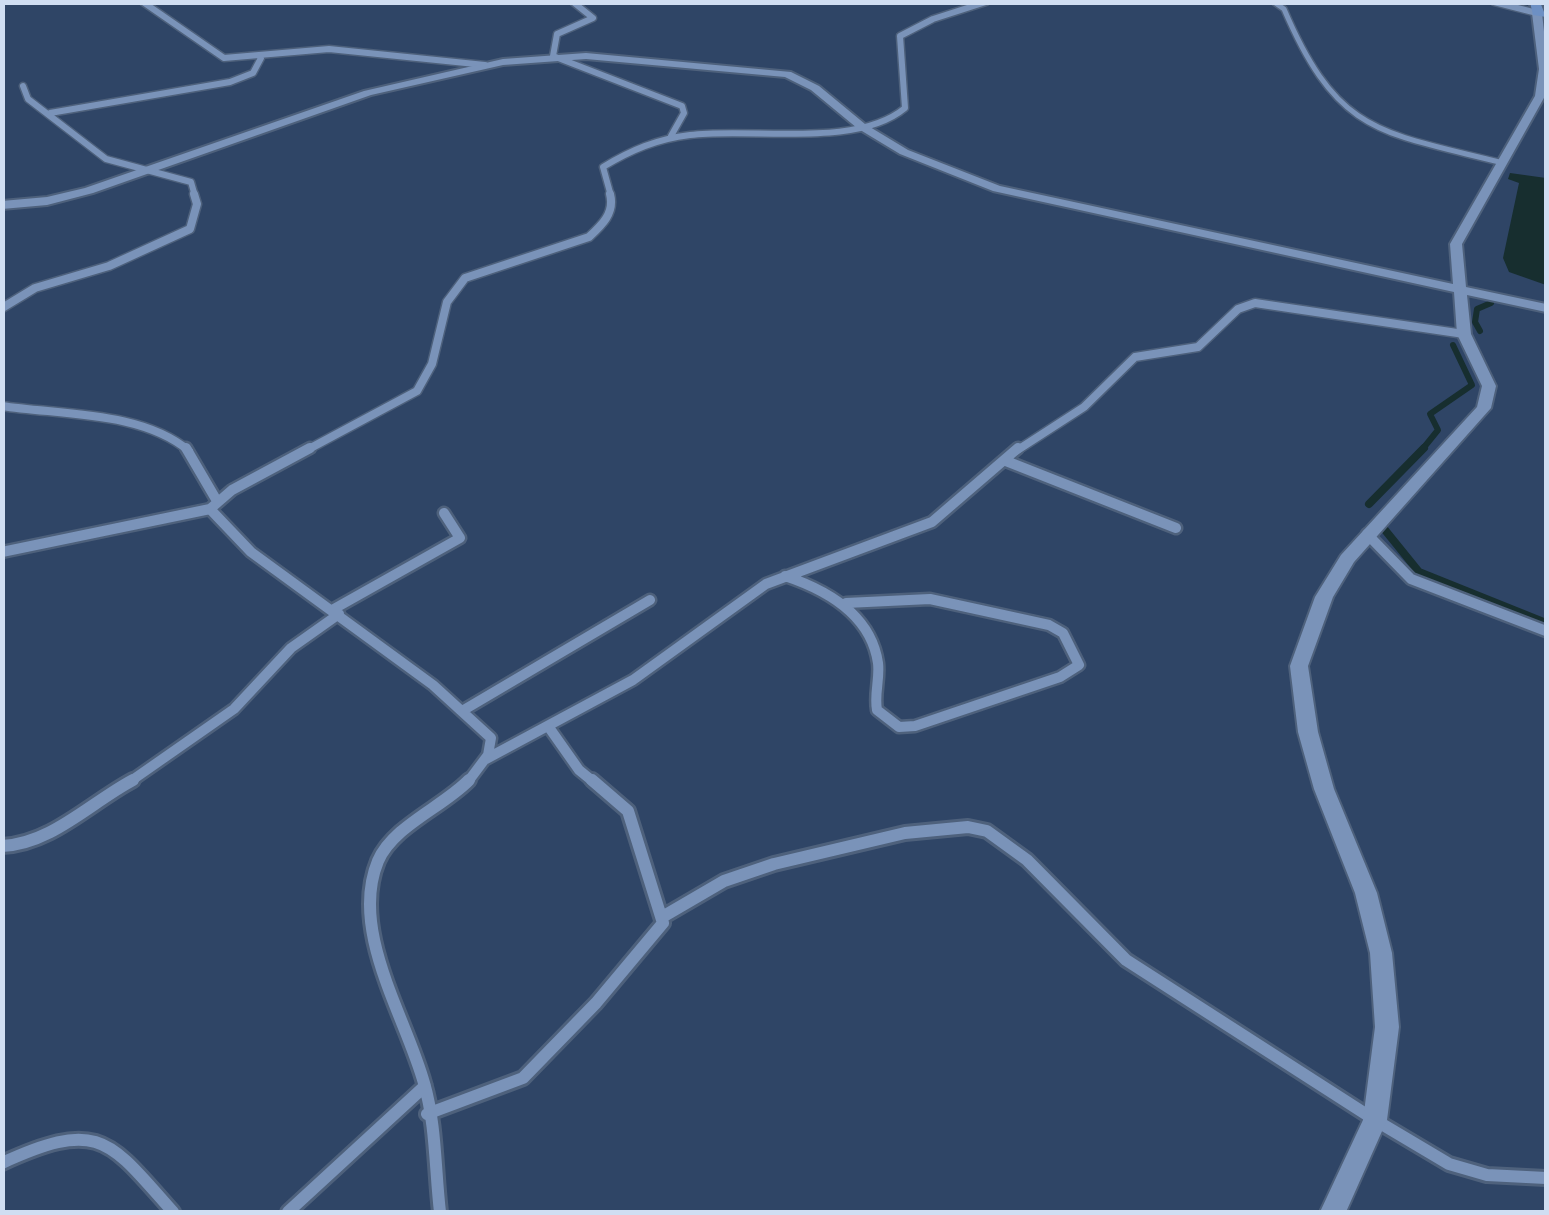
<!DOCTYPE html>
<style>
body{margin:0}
#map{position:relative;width:1549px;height:1215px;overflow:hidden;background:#2f4566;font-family:Helvetica,sans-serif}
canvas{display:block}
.frame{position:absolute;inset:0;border:5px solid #d0def2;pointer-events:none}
</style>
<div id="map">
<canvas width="1549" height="1215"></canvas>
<div class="frame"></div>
</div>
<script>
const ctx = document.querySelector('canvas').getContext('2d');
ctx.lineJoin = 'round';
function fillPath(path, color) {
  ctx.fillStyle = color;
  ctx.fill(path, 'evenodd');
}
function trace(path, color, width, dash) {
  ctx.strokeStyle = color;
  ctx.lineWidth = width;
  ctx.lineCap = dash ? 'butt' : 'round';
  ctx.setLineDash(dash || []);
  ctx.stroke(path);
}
fillPath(new Path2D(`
 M1510 173 1546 178V285L1509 272 1503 258 1519 183 1508 179Z`), '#172e2f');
trace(new Path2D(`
 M1480 331 1475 322 1477 309 1491 303
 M1421 451 1438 430 1430 414 1472 385 1453 345`), '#172e2f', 6);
trace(new Path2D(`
 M1369 504 1424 448
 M1385 530 1419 572 1546 623`), '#172e2f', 8);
const service = new Path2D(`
 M1274 2 1284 9C1338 135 1380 132 1503 163`);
const minorFar3 = new Path2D(`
 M143 2 224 58 329 49 485 65
 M573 2 593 18 557 34 553 56 682 106 684 113 671 136
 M1494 2 1537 13
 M23 86 28 99 106 159 191 182 195 196
 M50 113 230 82 253 73 261 58
 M611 196 603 167C631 150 657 139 690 135 751 127 856 149 905 108L900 36 933 19 986 2`);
const minorFar2 = new Path2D(`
 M2 308 35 288 109 266 190 229 197 204 194 194
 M2 406C60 415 142 411 189 451
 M305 451 417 391 432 364 447 302 465 278 589 237C602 225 615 213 610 194
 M1016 451 1084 407 1135 357 1198 347 1238 309 1255 303 1464 334`);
const minorFar1 = new Path2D(`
 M186 448 217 501
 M1006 461 1176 528
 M210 509 251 552 433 685 491 738 488 755 467 783
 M1367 534 1411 579 1546 631
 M2 552 210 509 232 490 310 448
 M785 576C827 590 871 615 878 663 880 679 874 694 877 710L899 727 915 726 1060 677 1079 665 1063 633 1049 625 930 599 846 603
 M332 610 460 538 444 513
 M462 711 650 600
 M548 726 579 770 595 783
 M486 759 633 680 766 584 932 522 1018 448
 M128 783 234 709 291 648 339 614`);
const minor = new Path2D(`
 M2 846C51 844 90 803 133 780
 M664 916 724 881 774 864 905 833 968 827 987 831 1027 860 1126 960 1375 1120 1449 1164 1487 1175 1546 1178
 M427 1114 523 1078 596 1003 663 923 628 811 592 780
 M2 1163C100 1118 109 1140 173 1212
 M288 1212 425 1086
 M440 1212C435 1169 436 1124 424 1083 406 1017 349 931 378 861 393 826 443 807 469 780`);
const tertiary = new Path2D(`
 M1537 10 1542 13 1546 50 1545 96 1462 244 1466 287 1546 304V312L1467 295 1471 334 1496 386 1491 408 1354 562 1333 597 1308 666 1318 732 1334 789 1377 893 1392 953 1399 1027 1387 1120 1346 1212H1320L1363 1120 1375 1027 1370 953 1355 893 1314 789 1298 732 1290 666 1315 597 1341 555 1477 407 1482 386 1457 334 1454 292 993 191 900 154 857 128 811 90 785 77 586 59 503 65 371 95 93 193 47 205 2 209V201L47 197 85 188 364 91 503 59 586 53 791 72 819 86 865 124 908 150 1000 186 1453 284 1450 244 1535 96 1539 69 1532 13Z`);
const secondary = new Path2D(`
 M1530 2H1540L1546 17 1533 15Z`);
trace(service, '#4e617c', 8);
trace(minorFar3, '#4e617c', 9);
trace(minorFar2, '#4e617c', 11);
trace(minorFar1, '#4e617c', 15);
trace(minor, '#4e617c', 18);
trace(tertiary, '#4e617c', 4);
trace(secondary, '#4e617c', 5);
trace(service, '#7a93b9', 5);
trace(minorFar3, '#7a93b9', 6);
trace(minorFar2, '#7a93b9', 8);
trace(minorFar1, '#7a93b9', 10);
trace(minor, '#7a93b9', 12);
fillPath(tertiary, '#7a93b9');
fillPath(secondary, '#6d90c4');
</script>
